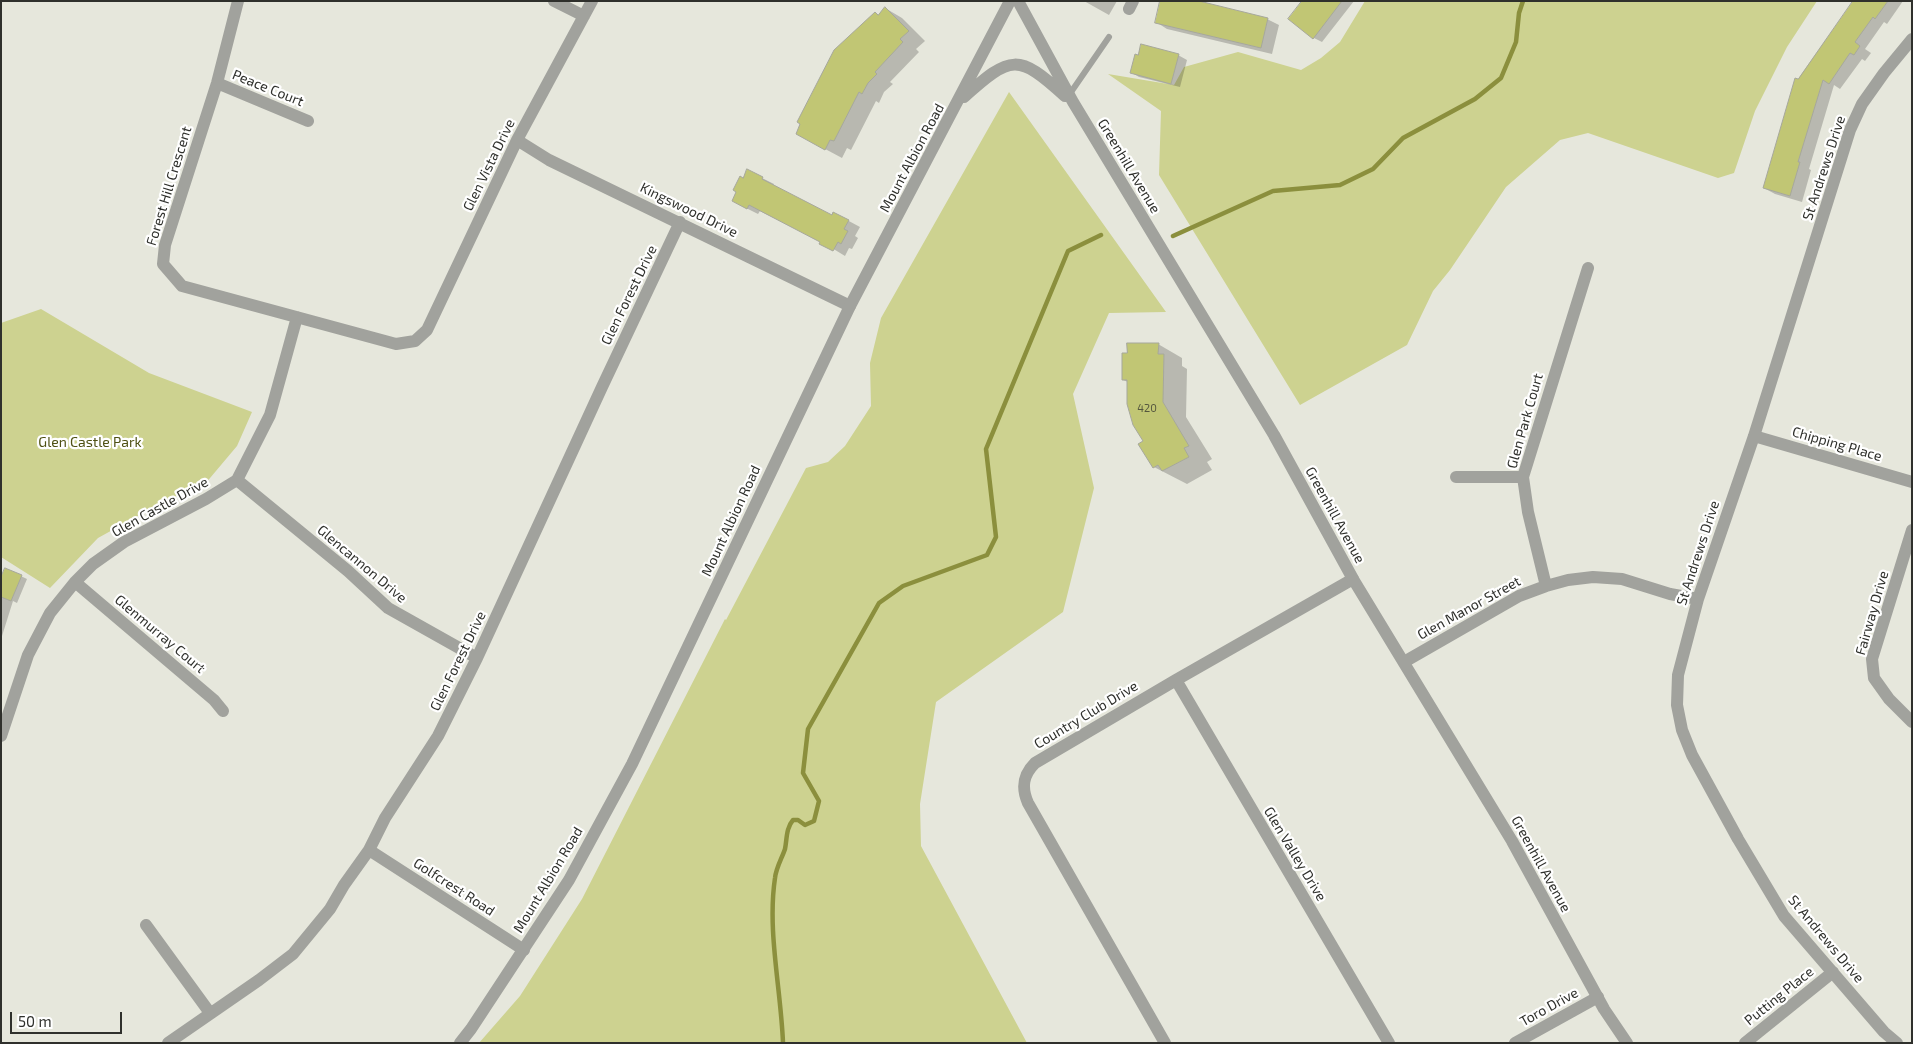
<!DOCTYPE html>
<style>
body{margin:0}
#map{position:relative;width:1913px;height:1044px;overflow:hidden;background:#e6e7dc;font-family:"Exo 2",sans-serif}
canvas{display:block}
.frame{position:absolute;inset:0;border:2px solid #2f302c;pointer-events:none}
.scale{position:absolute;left:10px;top:1012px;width:112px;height:22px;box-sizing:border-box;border:2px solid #2f302c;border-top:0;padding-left:6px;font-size:15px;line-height:18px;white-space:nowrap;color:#2f302c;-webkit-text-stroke:4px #fff;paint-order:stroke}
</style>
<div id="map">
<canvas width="1913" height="1044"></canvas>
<div class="frame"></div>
<div class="scale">50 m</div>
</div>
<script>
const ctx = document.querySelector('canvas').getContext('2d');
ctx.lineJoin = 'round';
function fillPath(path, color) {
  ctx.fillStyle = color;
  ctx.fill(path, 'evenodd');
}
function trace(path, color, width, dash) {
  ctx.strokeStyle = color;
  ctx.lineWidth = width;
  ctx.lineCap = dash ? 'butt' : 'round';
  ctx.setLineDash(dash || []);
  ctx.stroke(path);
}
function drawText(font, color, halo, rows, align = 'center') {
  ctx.font = font + ' "Exo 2",sans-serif';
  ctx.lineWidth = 4.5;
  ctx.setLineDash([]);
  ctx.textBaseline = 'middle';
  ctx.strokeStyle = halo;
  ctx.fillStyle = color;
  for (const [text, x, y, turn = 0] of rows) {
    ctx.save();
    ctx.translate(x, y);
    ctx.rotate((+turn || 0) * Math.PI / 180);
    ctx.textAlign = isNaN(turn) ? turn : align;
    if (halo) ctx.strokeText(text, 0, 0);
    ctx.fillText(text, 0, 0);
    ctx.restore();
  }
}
fillPath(new Path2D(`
 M1365 1H1817L1787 47 1755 111 1734 173 1718 178 1588 133 1560 140 1506 187 1450 270 1433 291 1407 345 1300 405 1159 175 1161 111 1108 74 1174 85 1184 67 1238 52 1301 70 1321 58 1340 42Z
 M1009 92 1166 312 1109 313 1073 394 1094 488 1063 612 936 702 920 804 921 846 1027 1043H479L520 996 582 899 725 619 726 620 806 468 828 462 845 446 871 406 870 363 881 318Z
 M41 309 149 373 252 412 237 446 205 484 163 502 98 538 50 588 1 557V323Z`), '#cdd290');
fillPath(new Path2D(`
 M1084 1H1117L1109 15Z
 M1304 1H1354L1322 42 1314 38Z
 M1854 1H1903L1887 24 1884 22 1865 49 1871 53 1865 61 1862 59 1840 89 1834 85 1809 169 1811 170 1802 202 1775 194 1764 188 1798 80Z
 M885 8 902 18 925 41 916 49 919 52 890 82 893 84 884 92 879 103 876 101 851 150 847 148 842 158 814 143 879 16Z
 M1267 19 1279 25 1272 54 1167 29 1156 22Z
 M1178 55 1187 60 1180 87 1139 77 1131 72Z
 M748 171 774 184 773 186 833 217 834 213 860 227 855 236 858 238 852 249 849 248 845 256 822 242 760 211 758 214 744 207 743 179Z
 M1158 344 1182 358V366L1187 369 1186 417 1212 459 1207 462 1212 470 1187 484 1154 467 1128 382 1123 380 1128 354Z
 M6 569 27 579 17 603 13 601 2 636 1 579Z`), '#0003');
trace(new Path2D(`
 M1173 236 1273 191 1340 185 1373 169 1403 138 1475 99 1501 78 1516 42 1519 13 1523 1
 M783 1043C781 989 767 931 775 878 776 868 782 858 785 849 787 839 786 828 793 820H798L805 825 814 821 819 801 803 773 808 729 879 603 903 586 987 555 996 537 986 449 1068 251 1101 235`), '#8b8f3d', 4.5);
const building = new Path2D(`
 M1160 1H1199L1268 18 1261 48 1155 23Z
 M1302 1H1342L1313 39 1288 19Z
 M1853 1H1888L1875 19 1873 17 1855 42 1860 46 1854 55 1850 53 1829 84 1823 80 1798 162H1800L1790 196 1763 188 1795 78 1798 79Z
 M885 7 909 31 900 39 903 42 875 72 877 74 868 83 862 94 859 92 834 141 830 140 825 150 796 134 800 124 797 122 834 50 875 12 878 15Z
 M1141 44 1179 54 1171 84 1130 73 1135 54 1138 55Z
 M747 169 763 177 762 179 832 215 833 212 849 220 844 229 848 231 841 244 838 242 833 251 819 244 820 242 749 205 747 209 732 201 736 192 733 190 740 176 743 178Z
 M1127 343H1159L1158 354H1164L1163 402 1189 446 1184 448 1189 457 1162 471 1158 465 1153 468 1138 444 1143 441 1133 425 1127 404V380H1122V353H1127Z
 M5 568 22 575 11 601 1 597V577Z`);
fillPath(building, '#c1c674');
trace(building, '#a6a79c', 1);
trace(new Path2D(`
 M1069 95 1109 37`), '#a1a29d', 6);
trace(new Path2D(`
 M238 1 217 83 165 245 163 264 182 286 396 344 415 341 427 330 517 140 592 1
 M554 1 584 16
 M1129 9 1133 1
 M217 83 308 121
 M517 140 549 160 850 306
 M1754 436 1912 482
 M1456 477H1523
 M237 480 348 571 388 608 477 658
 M1912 530 1872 659 1874 678 1889 699 1912 722
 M75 582 214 700 223 711
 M1546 586 1528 512 1523 477 1588 268
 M1404 662 1519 596 1546 586 1568 580 1593 577 1622 579 1670 594 1698 599
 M1176 680 1389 1043
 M1 736 28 655 50 613 75 582 93 564 124 542 206 499 237 480 270 415 297 317
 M369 850 524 950
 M146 925 210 1013
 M168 1043 259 980 293 954 330 909 344 885 369 850 385 818 438 736 477 658 602 387 680 222
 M1165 1043 1028 803C1021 787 1023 775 1035 763L1176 680 1353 579
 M1515 1043 1598 997
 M1745 1043 1833 972
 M1897 1043 1884 1032 1784 916 1738 839 1692 755 1682 730 1677 705 1678 675 1698 599 1754 436 1850 130 1862 104 1884 73 1912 39`), '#a1a29d', 12);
trace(new Path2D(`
 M1018 1 1073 102 1274 435 1353 579 1512 841 1604 1009 1627 1043
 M964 97C1011 55 1018 53 1065 96
 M460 1043 471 1029 569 880 632 764 850 306 1010 1`), '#a1a29d', 12);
drawText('11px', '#54563e', null, [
 ["420",1147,408]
]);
drawText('14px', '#2f302c', '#fff', [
 ["Peace Court",268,88,22],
 ["Mount Albion Road",912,158,-62],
 ["Glen Vista Drive",489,165,-64],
 ["Greenhill Avenue",1129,166,59],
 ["St Andrews Drive",1824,168,-72],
 ["Forest Hill Crescent",169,186,-73],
 ["Kingswood Drive",689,210,26],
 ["Glen Forest Drive",629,295,-64],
 ["Glen Park Court",1525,421,-74],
 ["Chipping Place",1837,444,16],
 ["Glen Castle Drive",160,507,-29],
 ["Greenhill Avenue",1335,515,61],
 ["Mount Albion Road",731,521,-65],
 ["St Andrews Drive",1698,553,-72],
 ["Glencannon Drive",362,564,40],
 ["Glen Manor Street",1469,608,-29],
 ["Fairway Drive",1872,613,-74],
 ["Glenmurray Court",160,634,40],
 ["Glen Forest Drive",458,661,-64],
 ["Country Club Drive",1086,715,-31],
 ["Glen Valley Drive",1295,854,59],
 ["Greenhill Avenue",1541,864,61],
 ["Mount Albion Road",548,880,-59],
 ["Golfcrest Road",454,887,33],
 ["St Andrews Drive",1826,939,50],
 ["Putting Place",1779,996,-39],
 ["Toro Drive",1549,1007,-29]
]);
drawText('14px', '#4e5013', '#fff', [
 ["Glen Castle Park",90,442]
]);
</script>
